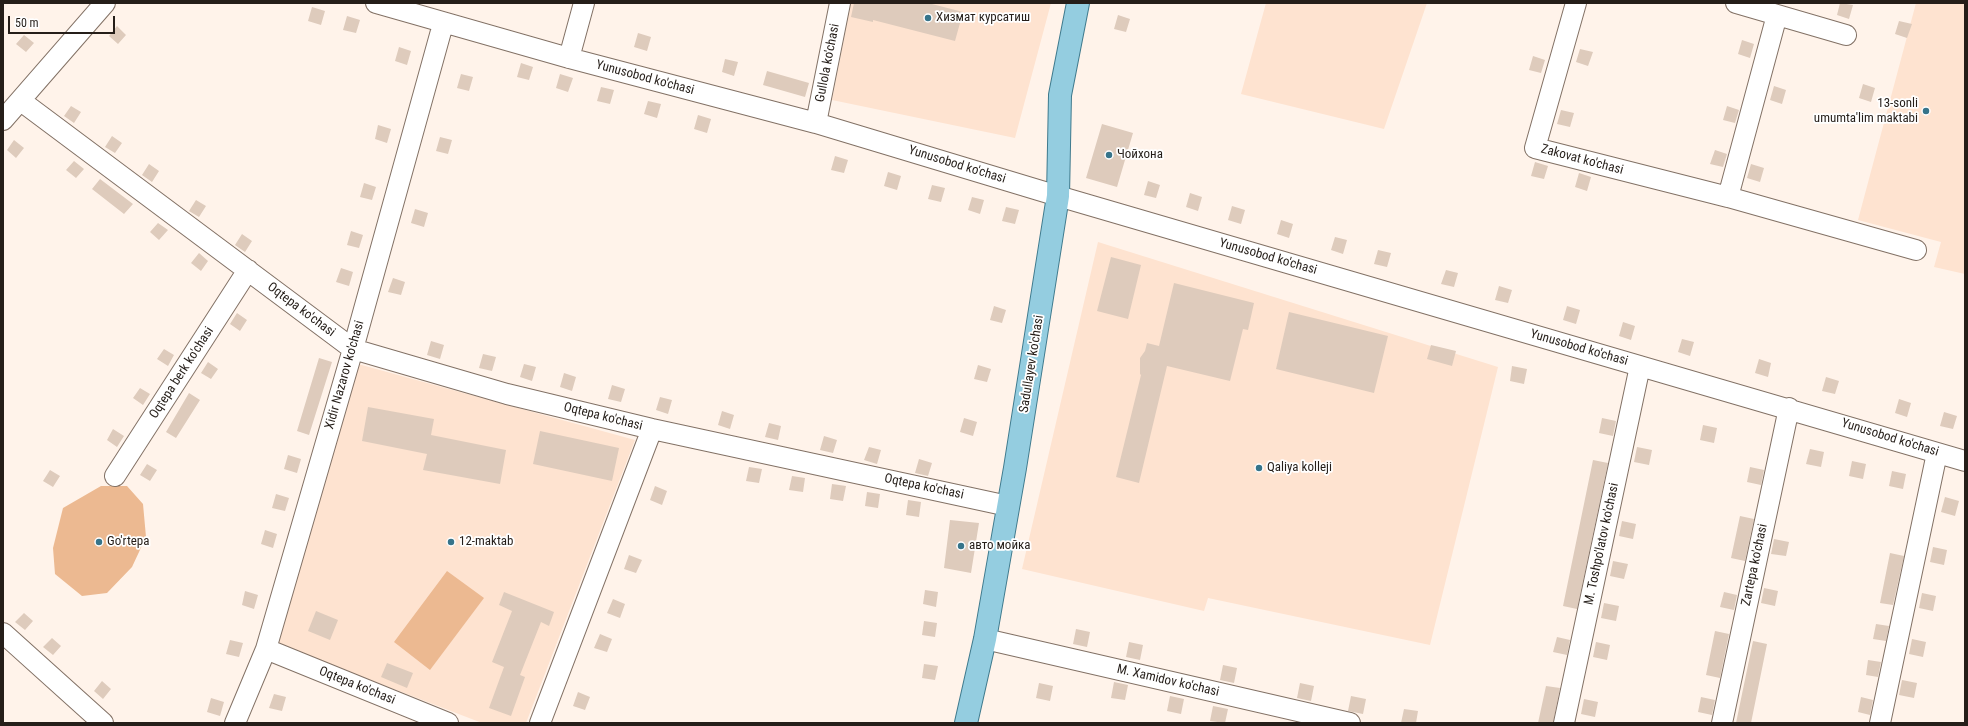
<!DOCTYPE html>
<meta charset="utf-8">
<style>
body{margin:0}
#map{position:relative;width:1968px;height:726px;overflow:hidden;background:#fff3ea;font-family:"Roboto Condensed",sans-serif}
canvas{display:block}
.frame{position:absolute;inset:0;border:4px solid #251e19;pointer-events:none}
.scale{position:absolute;left:8px;top:16px;width:107px;height:18px;box-sizing:border-box;border:2px solid #251e19;border-top:0;padding-left:5px;font-size:12px;line-height:14px;white-space:nowrap;color:#251e19;-webkit-text-stroke:3px #fff;paint-order:stroke}
</style>
<div id="map">
<canvas width="1968" height="726"></canvas>
<div class="frame"></div>
<div class="scale">50 m</div>
</div>
<script>
const ctx = document.querySelector('canvas').getContext('2d');
ctx.lineJoin = 'round';
function fillPath(path, color) {
  ctx.fillStyle = color;
  ctx.fill(path, 'evenodd');
}
function trace(path, color, width, dash) {
  ctx.strokeStyle = color;
  ctx.lineWidth = width;
  ctx.lineCap = dash ? 'butt' : 'round';
  ctx.setLineDash(dash || []);
  ctx.stroke(path);
}
function drawText(font, color, halo, rows, align = 'center') {
  ctx.font = font + ' "Roboto Condensed",sans-serif';
  ctx.lineWidth = 3.5;
  ctx.setLineDash([]);
  ctx.textBaseline = 'middle';
  ctx.strokeStyle = halo;
  ctx.fillStyle = color;
  for (const [text, x, y, turn = 0] of rows) {
    ctx.save();
    ctx.translate(x, y);
    ctx.rotate((+turn || 0) * Math.PI / 180);
    ctx.textAlign = isNaN(turn) ? turn : align;
    if (halo) ctx.strokeText(text, 0, 0);
    ctx.fillText(text, 0, 0);
    ctx.restore();
  }
}
fillPath(new Path2D(`
 M851 3H1051L1015 138 832 100Z
 M1266 3H1427L1384 129 1241 94Z
 M1916 3H1965V274L1934 267 1941 242 1858 220Z
 M1098 242 1498 367 1430 645 1208 598 1204 611 1022 569Z
 M358 364 635 440 526 723H482L277 644Z`), '#fee3d0');
fillPath(new Path2D(`
 M101 486H127L143 504 146 537 132 567 107 593 82 596 55 574 53 548 63 508Z
 M447 571 484 598 430 670 394 642Z`), '#ecb991');
fillPath(new Path2D(`
 M854 3H928L963 12 955 41 873 20V22L851 17Z
 M1840 3 1853 5 1849 19 1837 15Z
 M312 7 325 11 321 25 308 21Z
 M1118 15 1130 19 1126 32 1114 29Z
 M347 16 360 20 356 33 343 30Z
 M1899 21 1912 24 1907 38 1895 34Z
 M117 26 126 35 118 44 109 36Z
 M638 33 651 37 647 51 634 47Z
 M24 35 34 43 26 52 16 44Z
 M1742 40 1754 44 1750 58 1738 54Z
 M399 47 411 51 407 65 395 61Z
 M1580 49 1593 52 1588 66 1576 62Z
 M1533 56 1545 60 1541 73 1529 70Z
 M725 59 738 62 734 76 722 72Z
 M521 63 533 67 529 80 517 77Z
 M767 71 809 83 805 97 763 85Z
 M461 74 473 77 469 91 457 88Z
 M560 74 573 78 568 92 556 88Z
 M1863 84 1875 88 1871 102 1859 98Z
 M1774 86 1786 90 1782 104 1770 100Z
 M601 87 614 90 610 104 597 101Z
 M648 101 661 104 657 118 644 114Z
 M71 106 81 112 74 123 64 116Z
 M1727 106 1739 110 1735 123 1723 120Z
 M1561 110 1574 113 1570 127 1557 124Z
 M698 115 711 119 707 133 694 129Z
 M1102 124 1133 133 1117 187 1086 178Z
 M378 125 391 129 387 143 375 139Z
 M112 136 122 143 115 153 105 147Z
 M440 137 452 140 448 154 436 151Z
 M14 140 24 148 16 158 7 150Z
 M1715 150 1727 154 1723 167 1710 164Z
 M835 156 848 160 844 173 831 170Z
 M74 161 84 169 76 178 66 170Z
 M1535 162 1548 166 1544 179 1531 176Z
 M149 164 159 171 152 182 142 175Z
 M1751 164 1764 168 1760 182 1747 178Z
 M888 172 901 176 897 190 884 186Z
 M1579 173 1591 177 1587 191 1575 187Z
 M100 179 133 204 124 214 92 189Z
 M1148 181 1160 185 1156 198 1144 195Z
 M364 183 376 187 372 200 360 197Z
 M932 185 945 188 941 202 928 199Z
 M1190 193 1202 197 1198 211 1186 207Z
 M972 197 984 200 980 214 968 210Z
 M196 200 206 206 199 217 189 211Z
 M1232 206 1245 210 1241 224 1228 220Z
 M1006 207 1019 210 1015 224 1002 221Z
 M415 209 428 213 424 227 411 223Z
 M1281 220 1293 224 1289 238 1277 234Z
 M158 223 168 230 159 240 150 232Z
 M351 231 363 235 359 248 347 245Z
 M242 234 252 241 245 252 235 245Z
 M1335 237 1347 240 1343 254 1331 250Z
 M1378 250 1391 253 1387 267 1374 264Z
 M199 253 208 261 201 271 191 263Z
 M1111 257 1141 265 1128 319 1097 311Z
 M341 268 353 272 349 286 336 282Z
 M1446 270 1458 273 1454 287 1441 284Z
 M393 278 405 282 401 295 388 292Z
 M1174 283 1254 303 1248 330 1243 329 1230 381 1167 366 1139 483 1116 477 1141 375 1140 374V358L1145 351 1147 343 1159 346Z
 M1499 286 1512 290 1508 303 1495 300Z
 M994 306 1006 310 1002 323 990 320Z
 M1567 306 1580 310 1576 324 1563 320Z
 M1289 312 1388 336 1374 393 1276 369Z
 M237 313 247 320 240 331 230 324Z
 M1623 322 1635 326 1631 340 1619 336Z
 M1682 339 1694 342 1690 356 1678 352Z
 M431 341 444 345 440 359 427 355Z
 M1431 345 1456 351 1452 366 1427 359Z
 M164 349 174 355 168 366 157 359Z
 M483 354 496 357 492 371 479 368Z
 M319 358 332 362 309 435 297 431Z
 M1759 359 1771 363 1768 377 1755 373Z
 M208 362 218 369 211 379 201 373Z
 M524 364 536 367 532 381 520 377Z
 M978 365 991 369 987 382 974 379Z
 M1512 366 1527 369 1524 384 1510 381Z
 M564 373 576 377 572 391 560 387Z
 M1826 377 1839 381 1835 394 1822 391Z
 M612 385 625 389 621 402 608 399Z
 M140 388 150 394 143 405 133 398Z
 M189 393 200 400 176 438 166 432Z
 M660 397 672 400 668 414 656 410Z
 M1899 399 1911 403 1907 417 1895 413Z
 M368 407 434 419 431 435 506 450 500 484 423 470 427 454 362 441Z
 M722 411 734 415 730 429 718 425Z
 M1944 412 1957 416 1953 429 1940 426Z
 M964 418 977 422 973 436 960 432Z
 M1602 418 1616 421 1613 436 1599 433Z
 M769 423 781 426 778 440 765 437Z
 M1703 425 1717 428 1714 443 1700 440Z
 M113 429 124 436 117 447 107 440Z
 M540 431 619 448 612 481 533 464Z
 M824 436 837 440 833 453 820 450Z
 M869 447 881 450 877 464 864 460Z
 M1637 447 1652 450 1649 465 1634 462Z
 M1810 449 1824 452 1821 467 1806 464Z
 M288 455 301 459 297 473 284 469Z
 M919 459 932 463 928 476 915 473Z
 M1593 460 1608 463 1577 609 1563 606Z
 M1852 461 1866 464 1863 479 1849 476Z
 M147 464 157 470 150 481 140 475Z
 M749 467 762 469 759 483 746 481Z
 M1750 467 1764 470 1761 485 1747 482Z
 M50 470 60 476 53 487 43 481Z
 M1892 471 1906 474 1903 489 1889 486Z
 M792 476 805 478 803 492 789 490Z
 M832 484 846 486 843 501 830 499Z
 M655 486 667 491 662 505 650 500Z
 M867 492 880 494 878 508 865 506Z
 M276 494 289 498 285 511 272 508Z
 M1945 497 1959 501 1955 516 1941 512Z
 M908 500 921 502 919 517 906 515Z
 M1740 516 1754 519 1745 561 1731 558Z
 M950 520 979 523 971 573 944 568Z
 M1622 521 1636 524 1633 539 1619 536Z
 M265 530 277 534 273 548 261 544Z
 M1774 539 1789 542 1786 556 1771 554Z
 M1933 547 1947 550 1944 565 1930 562Z
 M1890 553 1904 556 1893 605 1880 603Z
 M629 555 642 560 636 573 624 569Z
 M1613 561 1628 564 1624 579 1610 576Z
 M1764 588 1778 591 1775 606 1761 603Z
 M925 590 938 592 936 607 923 604Z
 M245 591 258 595 254 609 242 605Z
 M504 592 554 612 549 626 541 622 520 675 525 677 511 716 489 708 504 667 492 662 512 611 499 605Z
 M1724 592 1737 595 1734 610 1720 607Z
 M1922 593 1936 596 1933 611 1919 608Z
 M613 599 625 604 620 618 607 613Z
 M1604 603 1619 606 1616 621 1601 618Z
 M316 611 338 620 330 640 308 631Z
 M24 613 33 621 25 630 15 622Z
 M924 621 937 623 935 637 922 635Z
 M1876 624 1889 626 1886 641 1873 639Z
 M1076 629 1090 632 1087 647 1073 644Z
 M1715 631 1729 634 1720 678 1706 675Z
 M600 634 612 639 607 652 594 648Z
 M1557 637 1570 640 1567 655 1553 652Z
 M52 638 61 646 53 655 43 647Z
 M1912 639 1926 642 1923 657 1909 654Z
 M230 640 243 643 239 657 226 654Z
 M1753 641 1767 644 1751 723H1736Z
 M1129 642 1143 645 1140 660 1126 657Z
 M1596 642 1610 645 1607 660 1593 657Z
 M1868 660 1881 662 1878 677 1866 675Z
 M387 663 413 673 407 688 381 677Z
 M924 664 938 666 935 680 922 678Z
 M1223 665 1237 668 1234 683 1220 680Z
 M1902 680 1917 683 1914 698 1899 695Z
 M102 681 111 689 103 699 94 691Z
 M1114 682 1128 685 1125 700 1111 698Z
 M1039 683 1053 686 1050 701 1036 698Z
 M1300 683 1314 686 1311 701 1297 698Z
 M1546 686 1560 688 1553 723H1538Z
 M578 692 590 697 585 710 573 706Z
 M274 694 286 697 282 711 269 708Z
 M1170 696 1184 699 1181 714 1167 711Z
 M1351 696 1366 699 1363 714 1348 711Z
 M1701 697 1715 700 1712 715 1698 712Z
 M1861 697 1873 700 1870 715 1858 712Z
 M211 698 224 702 220 716 207 712Z
 M1584 699 1598 702 1595 717 1581 714Z
 M1213 706 1228 709 1225 723 1210 721Z
 M1404 709 1418 711 1416 723H1401Z`), '#decbbc');
const minor = new Path2D(`
 M376 3 569 58 816 123 1058 196 1965 461
 M1576 3 1535 148 1728 197 1916 250
 M1736 3 1846 35
 M569 58 584 3
 M21 101 353 349 507 394 652 429 1008 506
 M3 120 105 3
 M816 123 840 3
 M1728 197 1777 15
 M115 476 248 270
 M3 633 103 723
 M985 639 1350 723
 M266 649 448 723
 M235 723 266 649 353 349 443 24
 M540 723 652 429
 M1564 723 1640 366
 M1722 723 1789 408
 M1880 723 1937 453`);
const major = new Path2D(`
 M966 723 985 639 1015 468 1058 196 1060 95 1078 3`);
trace(minor, '#827165', 22);
trace(major, '#3f7a8d', 24);
trace(minor, '#fff', 20);
trace(major, '#94cde0', 22);
for (const [x, y, r, color] of [
 [928,18,4,"#36748a"],
 [1926,111,4,"#36748a"],
 [1109,155,4,"#36748a"],
 [1259,468,4,"#36748a"],
 [99,542,4,"#36748a"],
 [451,542,4,"#36748a"],
 [961,546,4,"#36748a"]
]) {
  const dot = new Path2D();
  dot.arc(x, y, r, 0, 2 * Math.PI);
  ctx.fillStyle = color;
  ctx.fill(dot);
  trace(dot, '#fff', 1.5);
}
drawText('13px', '#251e19', '#fff', [
 ["Хизмат курсатиш",936,18],
 ["13-sonli",1918,104,"right"],
 ["umumta'lim maktabi",1918,119,"right"],
 ["Чойхона",1117,155],
 ["Qaliya kolleji",1267,468],
 ["Go'rtepa",107,542],
 ["12-maktab",459,542],
 ["авто мойка",969,546]
], 'left');
drawText('13px', '#251e19', '#fff', [
 ["Gullola ko'chasi",828,63,-79],
 ["Yunusobod ko'chasi",645,78,15],
 ["Zakovat ko'chasi",1582,160,15],
 ["Yunusobod ko'chasi",957,165,17],
 ["Yunusobod ko'chasi",1268,257,16],
 ["Oqtepa ko'chasi",301,310,37],
 ["Yunusobod ko'chasi",1579,348,16],
 ["Sadullayev ko'chasi",1032,364,-81],
 ["Oqtepa berk ko'chasi",182,373,-57],
 ["Xidir Nazarov ko'chasi",345,375,-74],
 ["Oqtepa ko'chasi",603,417,14],
 ["Yunusobod ko'chasi",1890,438,17],
 ["Oqtepa ko'chasi",924,487,12],
 ["M. Toshpo'latov ko'chasi",1602,544,-78],
 ["Zartepa ko'chasi",1755,565,-78],
 ["M. Xamidov ko'chasi",1168,681,13],
 ["Oqtepa ko'chasi",357,686,22]
]);
</script>
